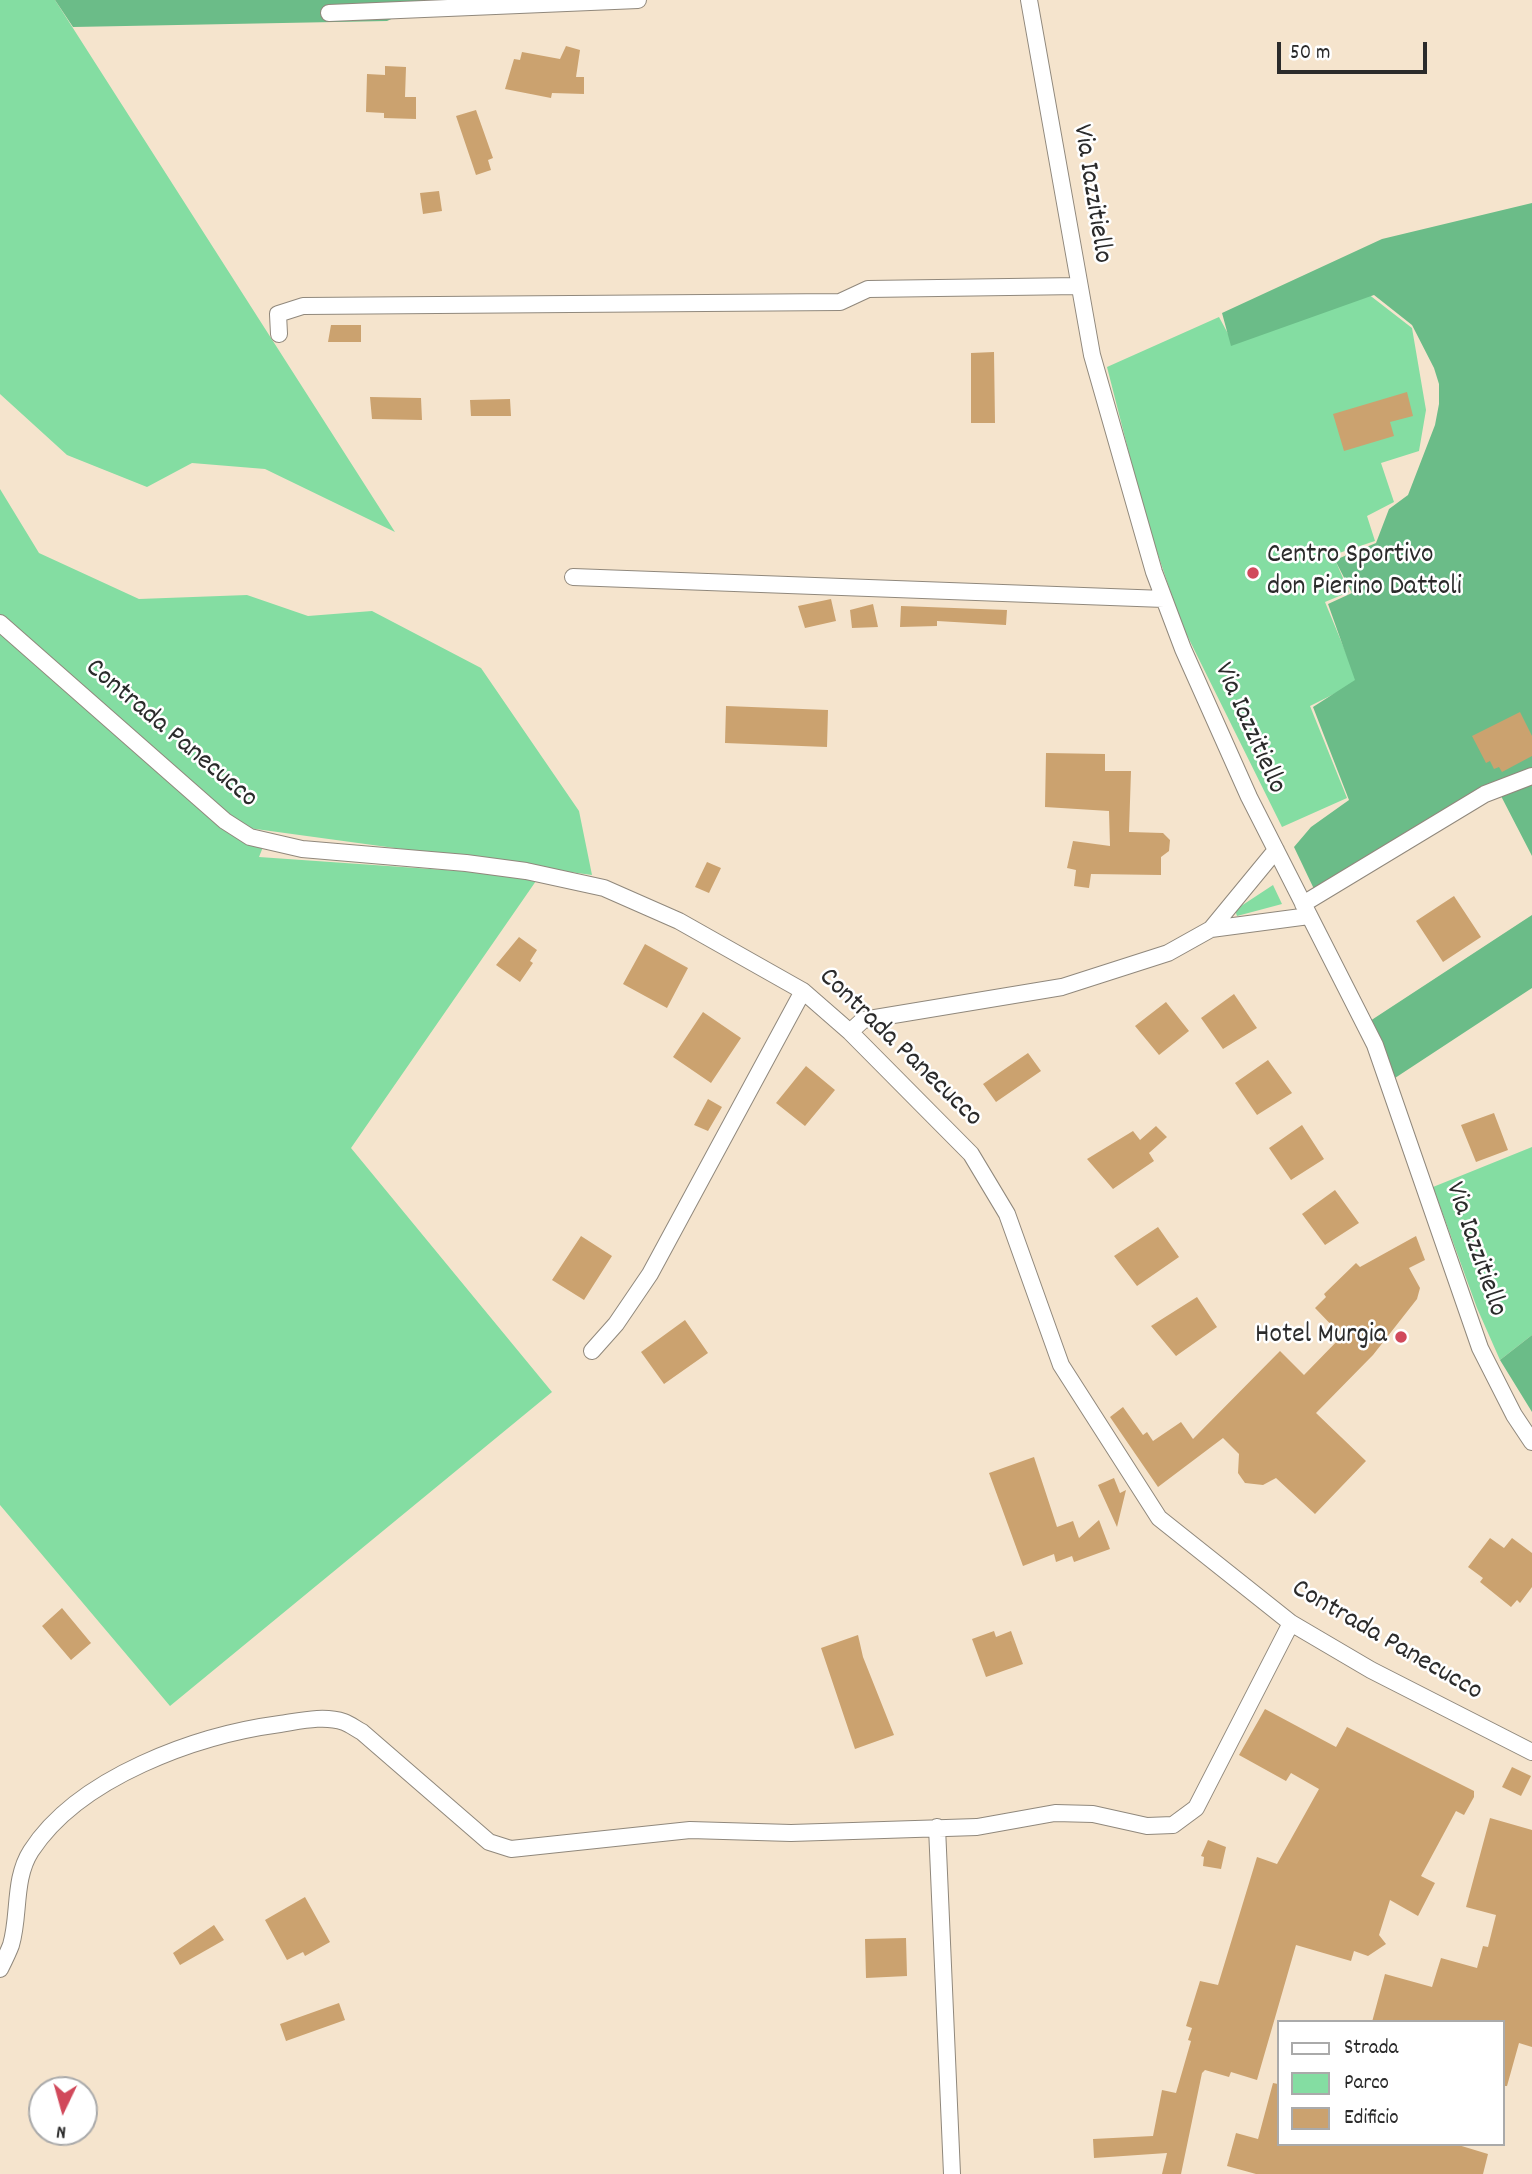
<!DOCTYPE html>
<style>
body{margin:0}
#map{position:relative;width:1532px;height:2174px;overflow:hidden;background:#f5e4cd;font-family:Dekko,sans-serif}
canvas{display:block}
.legend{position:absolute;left:1277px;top:2020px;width:228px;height:126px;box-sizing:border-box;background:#fff;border:2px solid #aaa;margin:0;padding:9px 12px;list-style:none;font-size:21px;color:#2b2b2b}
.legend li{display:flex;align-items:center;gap:14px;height:35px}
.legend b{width:35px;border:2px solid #aaa}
.north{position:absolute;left:28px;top:2076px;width:70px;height:70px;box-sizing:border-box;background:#fff;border:2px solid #aaa;border-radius:50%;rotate:185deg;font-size:19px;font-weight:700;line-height:28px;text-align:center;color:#2b2b2b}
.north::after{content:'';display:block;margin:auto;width:24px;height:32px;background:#d1495b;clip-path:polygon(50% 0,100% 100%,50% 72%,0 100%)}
.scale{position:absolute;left:1277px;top:42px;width:150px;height:32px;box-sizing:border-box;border:4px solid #2b2b2b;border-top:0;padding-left:9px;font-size:21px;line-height:24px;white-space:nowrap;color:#2b2b2b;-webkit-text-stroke:5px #fff;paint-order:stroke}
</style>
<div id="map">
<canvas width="1532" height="2174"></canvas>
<ul class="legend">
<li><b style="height:9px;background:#fff"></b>Strada</li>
<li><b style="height:19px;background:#84dda2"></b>Parco</li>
<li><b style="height:19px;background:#cba26f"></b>Edificio</li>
</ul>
<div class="north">N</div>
<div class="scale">50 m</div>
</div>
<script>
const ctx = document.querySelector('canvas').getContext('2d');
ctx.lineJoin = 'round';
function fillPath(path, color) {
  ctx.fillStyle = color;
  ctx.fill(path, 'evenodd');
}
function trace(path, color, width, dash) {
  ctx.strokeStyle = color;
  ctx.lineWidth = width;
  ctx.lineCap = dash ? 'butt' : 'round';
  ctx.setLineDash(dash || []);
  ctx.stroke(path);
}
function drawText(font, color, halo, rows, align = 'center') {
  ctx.font = font + ' Dekko,sans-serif';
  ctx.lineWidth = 5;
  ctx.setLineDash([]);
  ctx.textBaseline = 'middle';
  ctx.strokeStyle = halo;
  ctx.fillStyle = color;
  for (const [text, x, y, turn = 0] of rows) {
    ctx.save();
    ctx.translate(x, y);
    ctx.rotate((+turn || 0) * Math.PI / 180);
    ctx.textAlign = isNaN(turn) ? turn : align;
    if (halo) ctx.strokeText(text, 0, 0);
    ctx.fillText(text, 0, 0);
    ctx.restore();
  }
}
fillPath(new Path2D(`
 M0 0H55L395 532 265 469 192 463 147 487 67 455 0 394Z
 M1363 290 1412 328 1426 410 1419 451 1381 463 1394 502 1367 516 1375 541 1333 555 1349 592 1325 602 1358 682 1310 706 1347 798 1282 827 1181 623 1145 516 1107 367 1219 317 1232 341Z
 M0 489 39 553 139 599 247 595 308 616 372 611 481 668 579 811 592 875 241 827 0 615Z
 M0 625 263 847 259 857 488 873 536 881 351 1148 552 1392 170 1706 0 1505Z
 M1273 885 1282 904 1237 916 1235 910Z
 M1532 1147V1335L1500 1360 1477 1308 1433 1187Z`), '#84dda2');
fillPath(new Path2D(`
 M55 0H433L387 21 73 27Z
 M1532 203V769L1314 889 1294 847 1311 827 1349 800 1313 707 1355 680 1328 604 1352 593 1335 560 1376 543 1389 509 1408 495 1435 425 1439 404V384L1434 368 1412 325 1374 295 1231 346 1222 313 1382 239Z
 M1532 785V856L1501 796Z
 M1532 915V988L1395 1078 1370 1021Z
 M1532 1335V1412L1500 1360Z`), '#6bbc88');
fillPath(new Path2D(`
 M566 46 580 50 576 77H584V94L552 93 551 98 505 89 514 59 520 60 522 52 560 59Z
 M385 66 406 67 405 97H416V119L384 118V113L366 112 367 74 385 75Z
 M476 110 493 158 488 160 491 170 476 175 456 116Z
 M439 191 442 211 423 214 420 193Z
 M331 325H361V342H328Z
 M994 352 995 423H971V353Z
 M1407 392 1413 416 1390 422 1394 436 1344 451 1333 414Z
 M370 397 421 398 422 420 372 419Z
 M510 399 511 416H471L470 400Z
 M831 599 836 621 805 628 798 606Z
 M873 604 878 627 852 628 850 610Z
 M901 606 1007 610 1006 625 937 621V626L900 627Z
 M726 706 828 710 827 747 725 743Z
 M1520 712 1532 736V756L1502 772 1499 767 1494 769 1490 761 1486 763 1472 736Z
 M1046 753 1105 754V771H1131L1129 832 1163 833 1170 840 1169 851 1161 857V875L1091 874 1089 888 1074 886 1076 870 1067 868 1073 841 1110 846 1109 811 1045 807Z
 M707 862 721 868 709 893 695 887Z
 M1454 896 1481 937 1443 962 1416 921Z
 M519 937 537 950 530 961 533 963 520 982 496 965Z
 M645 944 688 968 667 1008 623 984Z
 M1234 994 1257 1028 1223 1049 1201 1018Z
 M1166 1002 1189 1031 1159 1055 1135 1026Z
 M703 1012 741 1038 711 1083 673 1057Z
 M1028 1053 1041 1071 996 1102 983 1084Z
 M1268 1060 1292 1093 1257 1115 1235 1083Z
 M806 1066 835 1090 805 1126 776 1103Z
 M708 1099 722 1107 708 1131 694 1125Z
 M1494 1113 1508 1150 1476 1162 1461 1125Z
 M1302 1125 1324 1159 1291 1180 1269 1148Z
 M1156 1126 1167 1137 1149 1153 1154 1161 1113 1189 1087 1159 1133 1131 1140 1140Z
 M1335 1190 1359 1223 1325 1245 1302 1214Z
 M1158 1227 1179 1257 1137 1286 1114 1256Z
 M581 1236 612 1256 584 1300 552 1280Z
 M1416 1236 1425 1260 1409 1268 1420 1288 1417 1299 1373 1355 1316 1413 1366 1461 1315 1514 1276 1478 1263 1485 1245 1483 1238 1473 1239 1454 1223 1438 1158 1487 1110 1417 1123 1407 1143 1435 1147 1432 1153 1441 1181 1422 1193 1439 1280 1351 1304 1375 1342 1336 1315 1308 1326 1297 1324 1294 1356 1263 1360 1267Z
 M1197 1297 1217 1327 1176 1356 1151 1326Z
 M685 1320 708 1353 664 1384 641 1352Z
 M1034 1457 1057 1527 1073 1521 1079 1538 1099 1520 1110 1549 1074 1562 1072 1556 1056 1562 1054 1554 1023 1566 989 1473Z
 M1114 1478 1120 1493 1126 1490 1117 1527 1098 1485Z
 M1490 1538 1504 1548 1512 1538 1532 1553V1587L1520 1603 1517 1600 1511 1607 1480 1582 1483 1578 1468 1567Z
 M62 1608 91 1643 71 1660 42 1626Z
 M994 1631 996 1637 1011 1631 1023 1664 986 1677 972 1639Z
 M858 1635 863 1657 894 1735 855 1749 821 1648Z
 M1265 1709 1336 1747 1347 1727 1474 1791V1797L1464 1815 1456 1811 1421 1876 1435 1883 1418 1916 1390 1900 1379 1935 1386 1944 1368 1956 1354 1951 1351 1961 1296 1945 1257 2080 1231 2072 1229 2077 1205 2070 1202 2073 1181 2174H1162L1167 2153 1094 2158 1093 2139 1153 2136 1162 2090 1176 2093 1191 2041 1188 2040 1192 2028 1186 2026 1200 1981 1218 1985 1257 1857 1277 1864 1319 1789 1291 1773 1286 1781 1239 1755Z
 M1512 1767 1531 1776 1521 1796 1502 1787Z
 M1490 1818 1532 1830V2047L1519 2043 1507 2086H1502V2022H1372L1385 1974 1432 1987 1441 1958 1477 1968 1483 1946 1488 1947 1496 1915 1466 1907Z
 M1208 1840 1226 1847 1221 1869 1203 1866 1204 1857 1201 1856Z
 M305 1897 330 1942 305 1956 303 1952 287 1960 265 1920Z
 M214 1925 224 1940 180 1965 173 1953Z
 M906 1938 907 1976 866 1978 865 1939Z
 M339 2003 345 2020 286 2041 280 2024Z
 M1273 2083 1278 2084V2144H1455L1488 2154 1483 2174H1256L1227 2166 1236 2133 1258 2139Z`), '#cba26f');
const minor = new Path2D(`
 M1029 0 1092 355 1154 572 1183 649 1249 797 1375 1045 1480 1348 1514 1415 1532 1442
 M329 13 638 0
 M279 334 278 314 303 306 840 302 868 289 1079 286
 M573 577 1164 599
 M0 623 225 821 250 837 302 849 466 863 526 871 604 888 679 921 803 991 850 1032 971 1154 1007 1214 1061 1365 1159 1518 1291 1623 1371 1670 1532 1752
 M1303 904 1485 794 1532 776
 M1211 929 1309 916
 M850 1032 863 1020 1062 987 1168 953 1211 929 1276 850
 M592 1351 616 1324 650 1274 803 991
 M937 1827 952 2174
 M0 1969C4 1961 8 1953 11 1945 20 1915 13 1879 31 1851 79 1777 197 1735 280 1724 300 1721 324 1715 344 1722 350 1724 356 1729 362 1732L489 1842 511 1849 690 1830 791 1833 977 1827 1055 1813 1093 1814 1147 1826 1173 1825 1196 1808 1291 1623`);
trace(minor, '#90887c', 18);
trace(minor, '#fff', 16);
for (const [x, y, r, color] of [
 [1253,573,7,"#d1495b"],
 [1401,1337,7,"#d1495b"]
]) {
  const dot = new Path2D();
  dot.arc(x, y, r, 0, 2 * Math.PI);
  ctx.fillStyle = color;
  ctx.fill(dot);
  trace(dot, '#fff', 2.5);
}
drawText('28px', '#2b2b2b', '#fff', [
 ["Via Iazzitiello",1090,194,81],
 ["Via Iazzitiello",1248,729,66],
 ["Contrada Panecucco",170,735,40],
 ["Contrada Panecucco",899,1049,44],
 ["Via Iazzitiello",1474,1250,71],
 ["Contrada Panecucco",1386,1642,30]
]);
drawText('28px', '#2b2b2b', '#fff', [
 ["Centro Sportivo",1267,557],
 ["don Pierino Dattoli",1267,589],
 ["Hotel Murgia",1387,1337,"right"]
], 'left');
</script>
